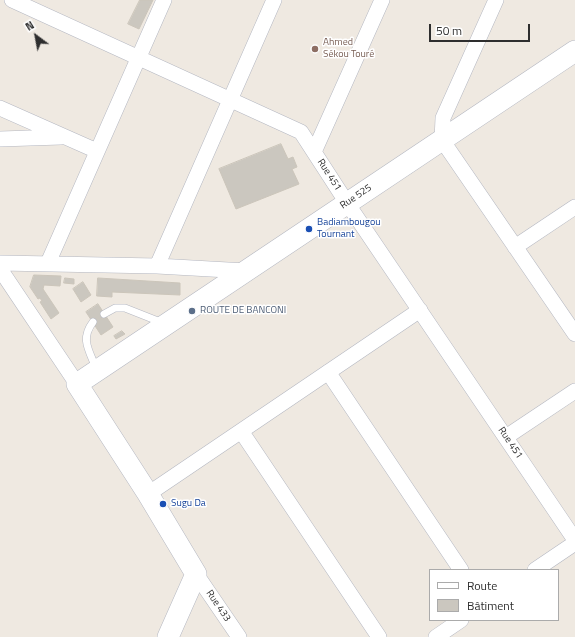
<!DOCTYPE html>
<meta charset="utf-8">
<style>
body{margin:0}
#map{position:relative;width:575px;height:637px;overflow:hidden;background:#efe9e1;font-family:"Titillium Web",sans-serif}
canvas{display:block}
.legend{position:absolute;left:429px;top:569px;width:130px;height:52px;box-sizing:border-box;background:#fff;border:1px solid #ababab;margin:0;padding:5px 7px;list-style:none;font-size:12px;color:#2e2e2e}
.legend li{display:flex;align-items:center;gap:8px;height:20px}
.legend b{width:20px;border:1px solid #ababab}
.north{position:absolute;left:16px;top:16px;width:40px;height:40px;-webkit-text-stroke:3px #fff;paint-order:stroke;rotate:328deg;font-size:11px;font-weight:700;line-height:16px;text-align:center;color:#2e2e2e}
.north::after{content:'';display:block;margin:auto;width:14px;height:18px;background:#2e2e2e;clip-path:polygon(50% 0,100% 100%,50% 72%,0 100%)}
.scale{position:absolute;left:429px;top:24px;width:101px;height:18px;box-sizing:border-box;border:2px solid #2e2e2e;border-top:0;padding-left:5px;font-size:12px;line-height:14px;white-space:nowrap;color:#2e2e2e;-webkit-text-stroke:3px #fff;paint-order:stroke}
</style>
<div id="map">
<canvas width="575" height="637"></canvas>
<ul class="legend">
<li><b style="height:5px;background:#fff"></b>Route</li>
<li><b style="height:11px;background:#cbc7bf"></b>Bâtiment</li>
</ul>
<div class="north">N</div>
<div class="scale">50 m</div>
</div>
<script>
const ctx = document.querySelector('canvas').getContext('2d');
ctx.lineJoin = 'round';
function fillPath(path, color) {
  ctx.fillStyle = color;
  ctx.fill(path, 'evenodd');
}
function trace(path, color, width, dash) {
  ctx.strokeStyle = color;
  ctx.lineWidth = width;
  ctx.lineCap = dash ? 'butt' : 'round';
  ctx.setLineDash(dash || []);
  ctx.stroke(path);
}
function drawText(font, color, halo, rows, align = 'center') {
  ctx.font = font + ' "Titillium Web",sans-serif';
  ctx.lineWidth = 3;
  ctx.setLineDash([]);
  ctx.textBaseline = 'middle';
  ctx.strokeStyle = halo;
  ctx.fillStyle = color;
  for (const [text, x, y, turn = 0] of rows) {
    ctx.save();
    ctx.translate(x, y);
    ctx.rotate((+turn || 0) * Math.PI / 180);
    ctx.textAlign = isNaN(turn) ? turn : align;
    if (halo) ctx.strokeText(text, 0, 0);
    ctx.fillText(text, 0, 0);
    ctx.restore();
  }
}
const building = new Path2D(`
 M140 0H153L139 29 128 24Z
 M281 144 288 159 293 157 297 167 292 169 299 184 236 209 219 169Z
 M34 275 61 276 60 286 44 285 43 289 59 313 51 319 40 302 42 301 40 298 38 299 30 287Z
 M65 278 74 279V284L64 283Z
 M98 278 180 283V295L112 292V297L97 296Z
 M83 282 91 295 81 302 73 289Z
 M98 304 113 327 101 335 86 312Z
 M122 331 125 334 116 339 114 336Z`);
fillPath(building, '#cbc7bf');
trace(building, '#cbc5ba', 1);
const service = new Path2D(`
 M104 314 115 308H125L163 323
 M93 322C80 339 89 350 96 368`);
const minor = new Path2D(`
 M12 0 301 132 347 203 575 540
 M496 0 443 118 442 140 575 334
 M0 108 97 151
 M0 139 61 137
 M314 152 382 0
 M515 247 575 207
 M0 263 157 266 246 271
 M48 263 164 0
 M157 266 274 0
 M0 269 77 384
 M328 372 461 570
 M241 431 379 637
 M506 437 575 391
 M148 494 420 310
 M535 570 575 543
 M196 574 239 637
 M436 637 461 620`);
const secondary = new Path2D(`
 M168 637 196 574 148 494 77 384 575 51`);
trace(service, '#b4b7c1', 8);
trace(minor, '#b4b7c1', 16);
trace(secondary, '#b4b7c1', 22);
trace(service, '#fff', 7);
trace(minor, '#fff', 15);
trace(secondary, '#fff', 21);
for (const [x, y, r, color] of [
 [315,49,4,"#8d6e63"],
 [309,229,4,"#1a4fb4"],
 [192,311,4,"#5c6f8a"],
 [163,504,4,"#1a4fb4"]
]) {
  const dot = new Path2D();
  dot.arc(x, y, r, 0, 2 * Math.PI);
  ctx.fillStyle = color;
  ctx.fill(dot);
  trace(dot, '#fff', 1.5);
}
drawText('10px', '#785e54', '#fff', [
 ["Ahmed",323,43],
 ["Sékou Touré",323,55]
], 'left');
drawText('10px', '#2e2e2e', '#fff', [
 ["Rue 451",329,175,57],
 ["Rue 525",356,197,-34],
 ["Rue 451",510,443,56],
 ["Rue 433",218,606,56]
]);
drawText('10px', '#164399', '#fff', [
 ["Badiambougou",317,223],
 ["Tournant",317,235],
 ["Sugu Da",171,504]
], 'left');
drawText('10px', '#4e5e75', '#fff', [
 ["ROUTE DE BANCONI",200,311]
], 'left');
</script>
